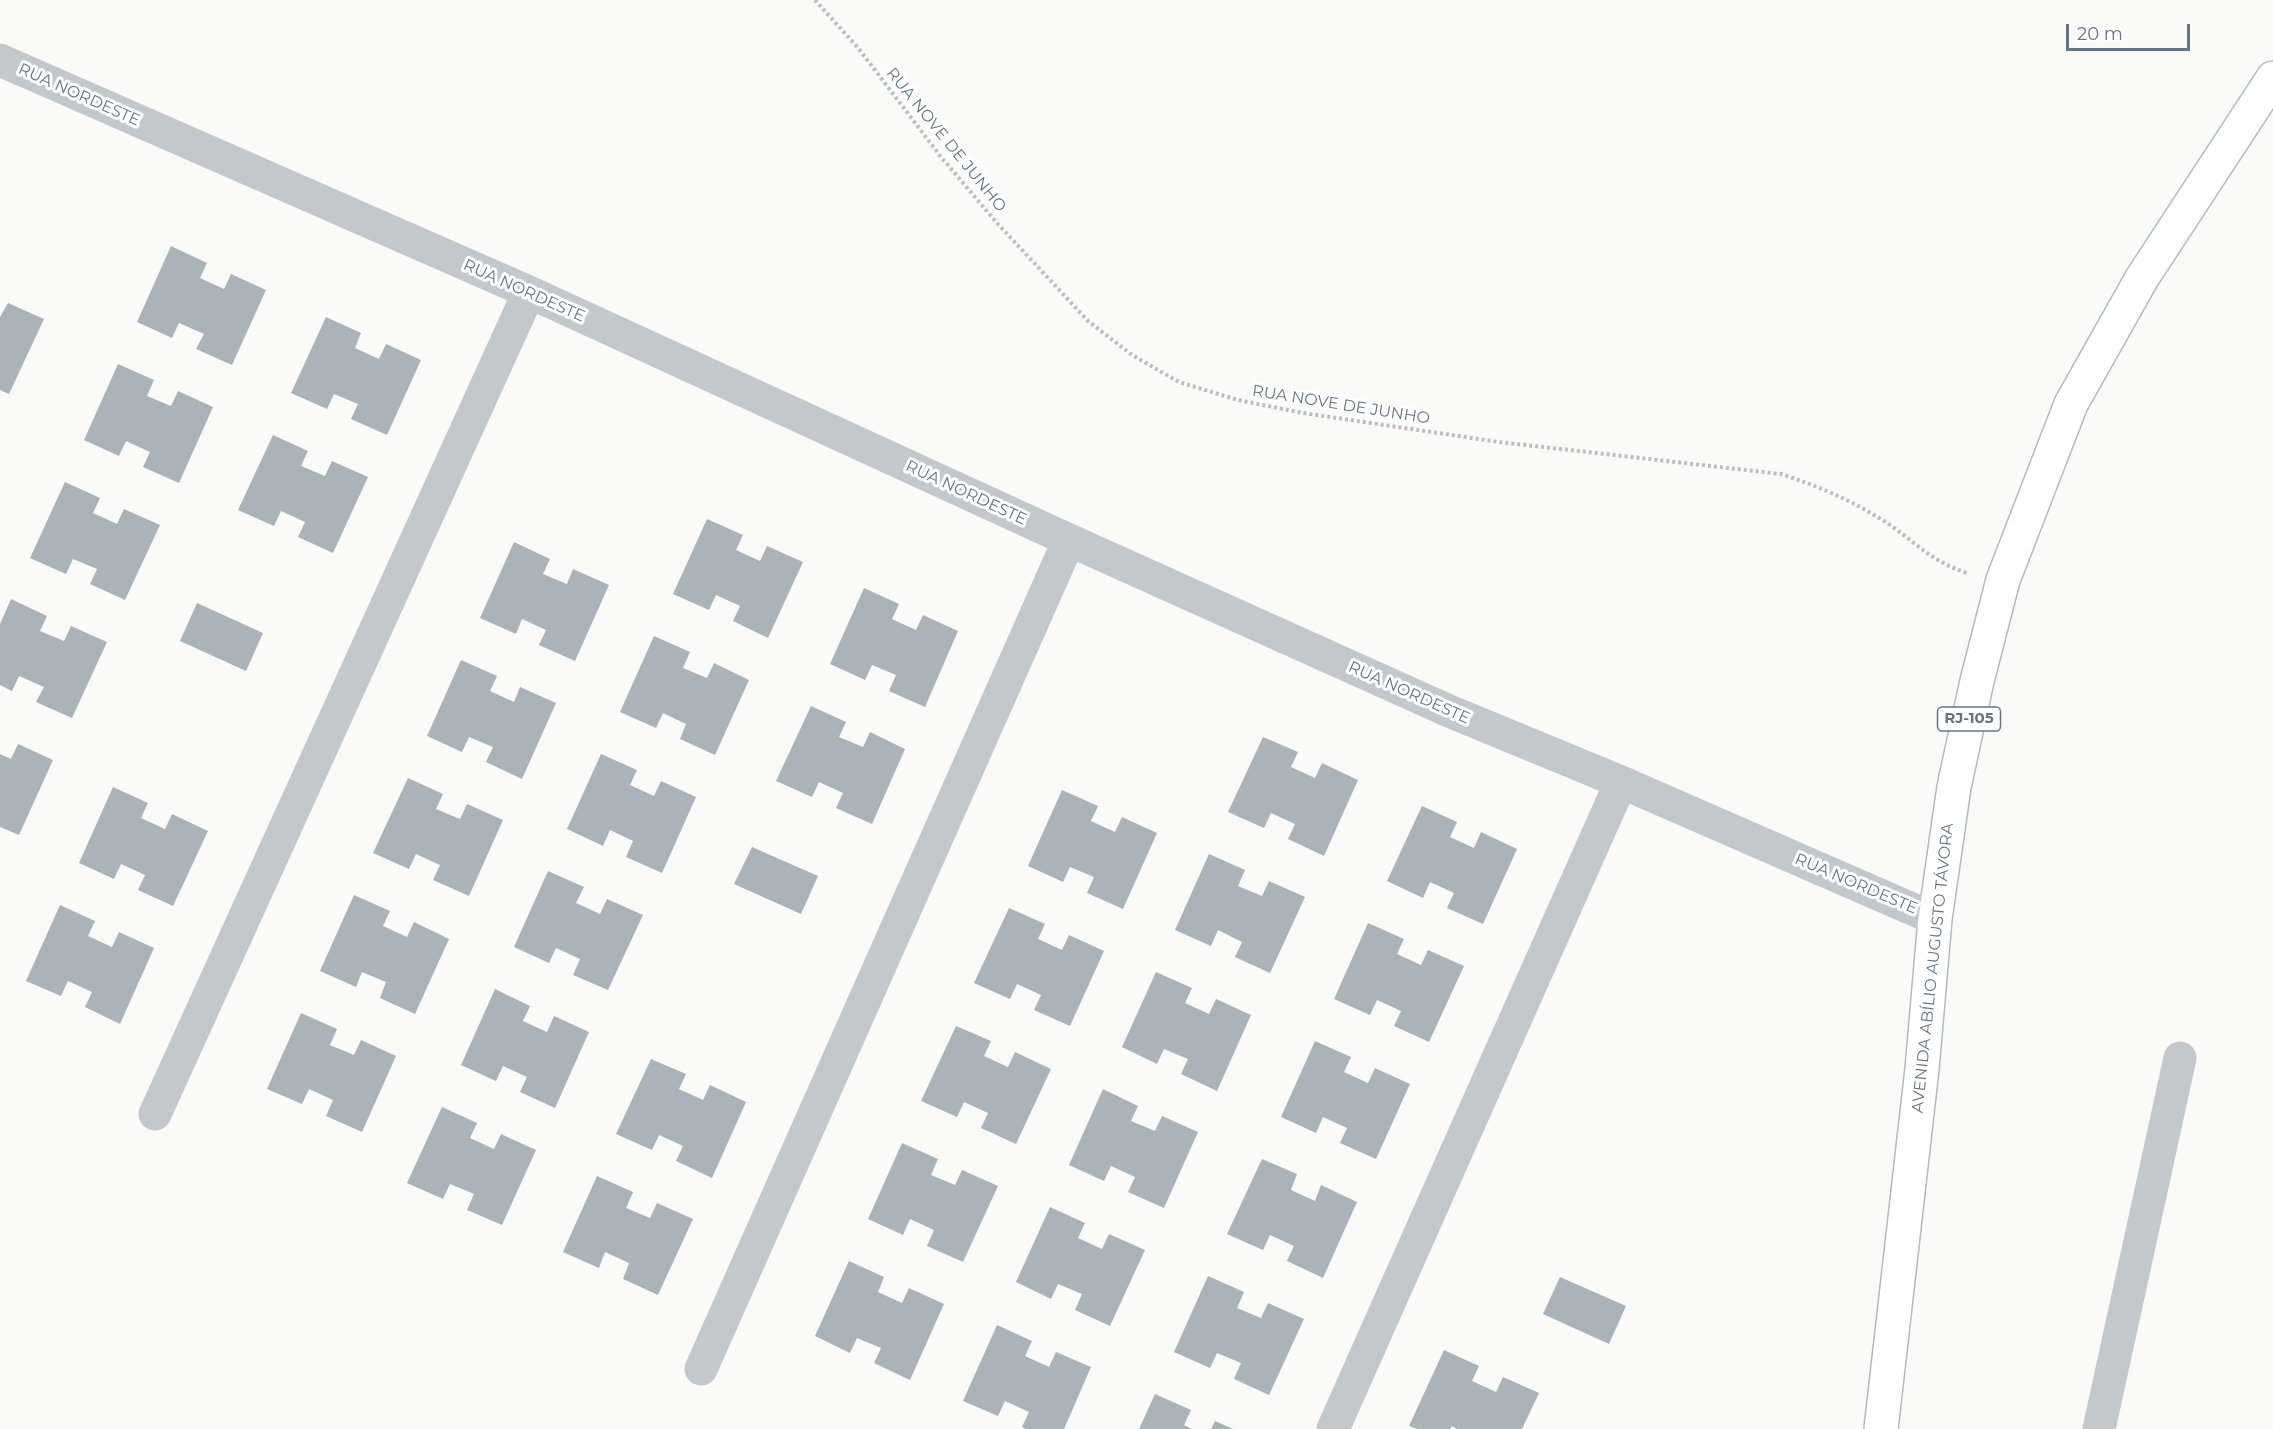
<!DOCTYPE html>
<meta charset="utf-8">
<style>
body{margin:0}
#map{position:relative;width:2273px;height:1429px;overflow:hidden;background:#fafaf8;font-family:Montserrat,sans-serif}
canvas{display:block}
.scale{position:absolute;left:2066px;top:24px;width:124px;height:27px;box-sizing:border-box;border:3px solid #657683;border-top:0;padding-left:8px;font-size:18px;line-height:21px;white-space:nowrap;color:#657683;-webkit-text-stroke:4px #fff;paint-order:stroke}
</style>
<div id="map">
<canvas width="2273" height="1429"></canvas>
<div class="scale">20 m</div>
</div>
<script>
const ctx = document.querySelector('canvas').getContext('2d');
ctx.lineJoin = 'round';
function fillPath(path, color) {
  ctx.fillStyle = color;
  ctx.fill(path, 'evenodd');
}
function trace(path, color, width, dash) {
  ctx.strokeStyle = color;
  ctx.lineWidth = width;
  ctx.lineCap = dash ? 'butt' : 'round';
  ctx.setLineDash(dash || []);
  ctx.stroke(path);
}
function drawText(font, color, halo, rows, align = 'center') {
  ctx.font = font + ' Montserrat,sans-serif';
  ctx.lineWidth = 6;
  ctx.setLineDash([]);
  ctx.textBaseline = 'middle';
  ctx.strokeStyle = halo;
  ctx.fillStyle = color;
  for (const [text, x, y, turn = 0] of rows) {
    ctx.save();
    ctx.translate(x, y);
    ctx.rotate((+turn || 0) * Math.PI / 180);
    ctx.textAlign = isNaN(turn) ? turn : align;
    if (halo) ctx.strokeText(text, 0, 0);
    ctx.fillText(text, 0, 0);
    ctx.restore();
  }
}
fillPath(new Path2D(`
 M171 246 207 263 200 278 224 289 231 274 266 290 232 365 196 349 204 334 179 323 172 338 137 322Z
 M8 303 44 319 9 394 0 390V317Z
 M326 317 361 333 355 348 379 359 386 344 421 360 387 435 351 419 358 404 334 394 327 409 291 393Z
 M118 364 154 380 147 396 171 406 178 391 213 407 179 483 143 467 150 452 126 441 119 456 84 440Z
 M273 435 308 451 301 466 325 476 332 461 368 477 333 553 298 537 305 522 281 511 274 526 238 510Z
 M65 482 100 498 93 513 117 524 124 509 160 525 125 600 90 584 97 569 73 559 66 574 30 558Z
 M707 519 743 535 736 550 760 561 767 546 803 562 768 638 733 621 740 606 716 595 709 610 673 594Z
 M514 542 550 559 543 574 567 584 573 569 609 585 575 661 539 645 546 630 522 619 516 634 480 618Z
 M864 588 899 604 892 619 916 630 923 615 958 631 925 707 889 691 896 675 872 665 865 680 830 664Z
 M11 599 47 616 40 631 64 641 71 626 107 642 72 718 36 702 44 687 19 676 12 691 0 685V624Z
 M197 603 263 633 246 671 180 641Z
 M654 636 690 652 683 668 707 678 714 663 749 680 715 755 680 739 686 724 663 713 656 728 620 712Z
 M461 660 497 676 490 691 514 702 520 687 556 703 522 779 486 762 493 747 469 737 462 752 427 736Z
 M811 706 846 722 839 737 863 747 870 732 905 749 872 824 836 808 843 793 819 782 812 797 776 781Z
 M1263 737 1298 752 1291 767 1315 778 1322 763 1358 780 1324 856 1288 839 1295 824 1271 813 1264 828 1228 812Z
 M18 744 53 760 19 835 0 827V754L11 759Z
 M601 754 637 770 630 785 654 796 661 781 696 797 662 873 626 857 633 841 610 830 603 846 567 829Z
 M408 778 443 794 436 809 460 819 467 804 503 820 469 896 433 880 440 865 416 854 409 869 373 853Z
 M113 787 148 803 141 818 165 829 172 814 208 831 173 906 138 890 145 875 121 864 114 879 79 863Z
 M1062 790 1098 806 1091 821 1115 832 1122 817 1157 833 1123 909 1087 893 1094 877 1070 867 1063 882 1028 866Z
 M1422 806 1457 822 1450 837 1474 848 1481 832 1517 849 1483 924 1447 908 1454 893 1430 882 1423 898 1387 881Z
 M752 847 818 876 801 914 734 884Z
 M1209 854 1245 870 1238 886 1262 896 1269 881 1305 897 1270 973 1235 957 1242 942 1218 930 1211 946 1175 930Z
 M548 871 584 887 576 903 600 914 607 899 643 915 608 990 573 975 580 959 556 948 549 963 514 947Z
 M354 895 390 911 383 926 407 937 414 922 449 939 415 1014 380 998 386 982 362 972 356 987 320 971Z
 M60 905 95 921 88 936 112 947 119 932 154 948 120 1024 85 1007 92 992 68 981 61 996 26 981Z
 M1009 908 1045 924 1038 939 1062 950 1069 935 1104 951 1070 1026 1034 1010 1041 995 1017 984 1010 999 974 983Z
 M1368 923 1404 939 1397 954 1421 965 1428 950 1464 966 1429 1042 1394 1026 1401 1011 1377 1000 1370 1015 1334 999Z
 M1156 972 1192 988 1185 1003 1209 1014 1216 999 1251 1015 1217 1091 1181 1074 1188 1059 1164 1049 1157 1064 1122 1047Z
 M495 989 530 1006 523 1021 547 1032 554 1016 589 1032 555 1108 520 1092 527 1077 503 1066 496 1081 461 1065Z
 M301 1013 337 1029 330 1045 354 1055 361 1040 396 1056 362 1132 326 1116 333 1100 309 1089 302 1104 267 1089Z
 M956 1026 991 1041 984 1056 1008 1067 1015 1052 1051 1069 1016 1144 981 1128 988 1113 964 1102 957 1117 921 1101Z
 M1315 1041 1351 1057 1344 1072 1368 1083 1375 1068 1410 1084 1376 1159 1340 1143 1347 1128 1323 1117 1316 1133 1281 1117Z
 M651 1059 686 1074 679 1089 703 1100 710 1085 746 1102 712 1178 676 1161 683 1146 659 1135 652 1150 616 1134Z
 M1103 1089 1138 1106 1131 1121 1155 1131 1162 1116 1198 1132 1164 1208 1128 1192 1135 1177 1111 1166 1104 1181 1069 1165Z
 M442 1107 477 1123 470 1138 494 1149 501 1134 536 1150 502 1225 467 1210 474 1194 450 1184 443 1199 407 1183Z
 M902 1143 938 1159 931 1175 955 1185 962 1170 998 1186 963 1262 927 1246 934 1230 910 1219 903 1235 868 1219Z
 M1262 1159 1297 1174 1291 1190 1315 1201 1321 1185 1357 1202 1323 1278 1287 1261 1294 1246 1270 1235 1263 1250 1227 1234Z
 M597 1176 633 1192 626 1208 650 1218 657 1203 693 1219 658 1295 623 1279 629 1263 605 1252 599 1268 563 1252Z
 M1050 1207 1085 1223 1078 1238 1102 1249 1109 1234 1145 1250 1110 1326 1075 1310 1082 1294 1058 1284 1051 1299 1016 1282Z
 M849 1261 884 1277 878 1292 902 1303 909 1288 944 1304 910 1380 874 1363 881 1348 857 1338 850 1353 815 1336Z
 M1208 1276 1244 1292 1237 1308 1261 1318 1268 1303 1304 1319 1269 1395 1234 1379 1241 1363 1217 1353 1210 1368 1174 1352Z
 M1560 1277 1626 1306 1609 1344 1543 1314Z
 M997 1325 1032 1341 1025 1356 1049 1367 1056 1352 1091 1367 1064 1429H1026L1022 1427 1029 1412 1005 1401 998 1416 963 1401Z
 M1444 1350 1479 1366 1472 1381 1496 1392 1503 1377 1539 1393 1522 1429H1457L1452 1426 1450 1429H1417L1409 1426Z
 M1155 1394 1191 1410 1184 1425 1192 1429H1139Z
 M1215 1421 1233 1429H1211Z`), '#aab3b9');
const major = new Path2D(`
 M1881 1429 1922 1069 1935 919 1954 787 1977 681 2003 580 2071 404 2142 278 2273 78`);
trace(major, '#b5babe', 36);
trace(new Path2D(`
 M815 0 859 49 941 157 997 223 1088 321 1132 355 1179 382 1238 400 1303 413 1499 442 1781 474C1821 487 1858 503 1893 527 1920 547 1934 562 1967 573`), '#bbbfc2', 4, [3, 3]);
trace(new Path2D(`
 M0 60 529 292 1069 540 1449 711 1621 782 1935 919
 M155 1114 529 292
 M701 1369 1069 540
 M1333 1429 1621 782
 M2099 1429 2180 1058`), '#c3c8cc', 33);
trace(major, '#fff', 33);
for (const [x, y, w] of [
 [1969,719,63]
]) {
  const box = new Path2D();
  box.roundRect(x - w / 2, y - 12, w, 24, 4.5);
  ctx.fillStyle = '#fff';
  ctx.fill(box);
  trace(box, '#657683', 1.5);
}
drawText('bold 15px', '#657683', null, [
 ["RJ-105",1969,719]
]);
drawText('16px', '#657683', '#fff', [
 ["RUA NORDESTE",79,95,24],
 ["RUA NOVE DE JUNHO",946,140,51],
 ["RUA NORDESTE",524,291,24],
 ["RUA NOVE DE JUNHO",1341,405,9],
 ["RUA NORDESTE",966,493,25],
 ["RUA NORDESTE",1409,693,24],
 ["RUA NORDESTE",1856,884,23],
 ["AVENIDA ABÍLIO AUGUSTO TÁVORA",1933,968,-84]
]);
</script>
